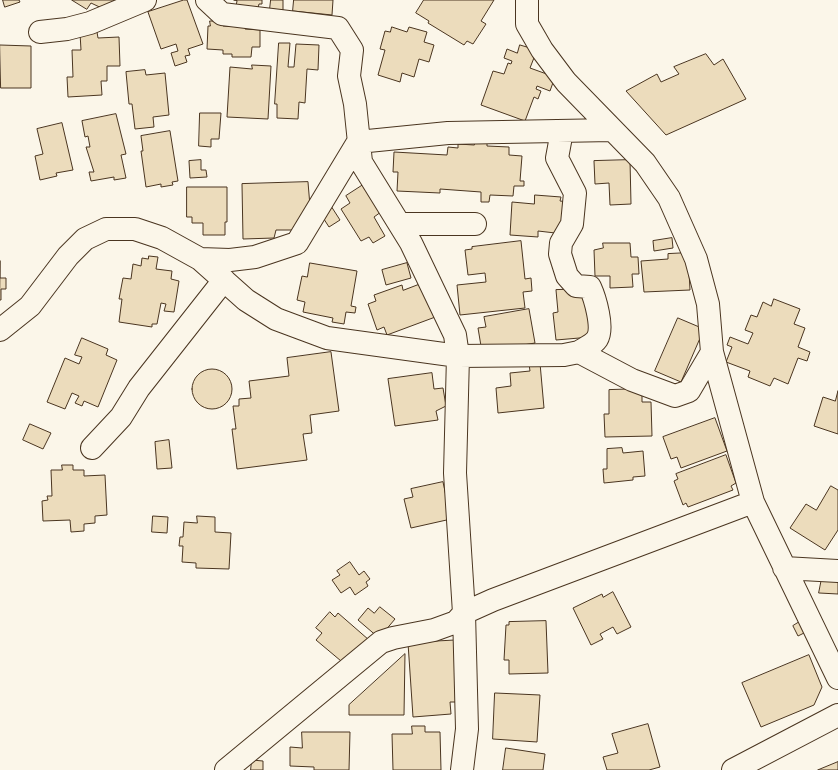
<!DOCTYPE html>
<style>
body{margin:0}
canvas{display:block;background:#fbf6e9}
</style>
<canvas width="838" height="770"></canvas>
<script>
const ctx = document.querySelector('canvas').getContext('2d');
ctx.lineJoin = 'round';
function fillPath(path, color) {
  ctx.fillStyle = color;
  ctx.fill(path, 'evenodd');
}
function trace(path, color, width, dash) {
  ctx.strokeStyle = color;
  ctx.lineWidth = width;
  ctx.lineCap = dash ? 'butt' : 'round';
  ctx.setLineDash(dash || []);
  ctx.stroke(path);
}
const building = new Path2D(`
 M3 0H19L20 2 5 7Z
 M72 0H114L108 11 91 3 87 9Z
 M184 0H187L203 44 188 49 190 55 185 56 187 62 175 66 171 53 178 51 176 44 161 49 148 12Z
 M234 0H262V4H259L258 8 236 6 237 1Z
 M271 0H283V10L270 9Z
 M294 0H333L332 15 293 11Z
 M424 0H494L481 21 486 24 473 44 467 41 464 45 428 23 429 21 416 13Z
 M210 21H223V26L245 27V29L260 30V47H252L251 57H232V54H223V50L207 49 208 26H210Z
 M392 27 407 32 409 27 427 32 424 42 434 45 429 62 419 59 414 77 402 73 400 82 378 75 385 50 380 49 385 31 390 32Z
 M97 32 98 38 119 37 120 66H107V81H101L102 95 68 97 67 77H73L72 50H81L80 33Z
 M279 43H290L288 67H294L296 44 319 45 318 70 307 69 305 103 299 102 298 119 277 118V104H275Z
 M0 45 31 46V88H1Z
 M520 45 537 50 530 68 555 77 550 91 537 86 536 89 541 91 538 99 534 97 525 121 481 105 493 71 504 74 508 63 511 64 512 61 504 58 507 49 517 53Z
 M706 54 714 65 723 59 746 99 666 135 626 91 657 74 661 82 679 74 674 67Z
 M252 65 271 66 268 119 227 117 230 67 252 69Z
 M145 70 146 75 165 73 169 115 153 117 154 127 135 129 132 104H129L126 72Z
 M200 113H221L219 139H211V147L199 146Z
 M116 114 126 154 121 155 126 178 114 180V177L91 181 89 172H94L86 147H90L88 136 85 137 82 121Z
 M62 123 73 170 56 173 57 176 40 180 35 156 43 154 37 129Z
 M170 131 178 181 172 182 173 185 161 187V184L146 187 141 151H143L141 136Z
 M475 141 487 142V146L509 147V155L522 156 520 181H524V186H514L513 196 490 195 489 202H481V192L440 189V193L397 191 398 172H393L394 152 447 155 448 147 458 148V144L474 145Z
 M201 160V170H206L207 177 190 178 189 161Z
 M630 160 631 204 610 205 609 183 595 184 594 161Z
 M308 182 310 206 297 230H276L274 238 243 239 242 184Z
 M363 185 385 209 374 217 385 236 373 243 369 237 361 241 341 209 350 203 346 196Z
 M187 187H227V222H225V235H203V223H192V217H187Z
 M535 195 561 197 560 201 569 202 564 234 538 231V237L510 235 512 202 534 204Z
 M331 206 340 220 329 227 320 213Z
 M672 238 673 248 654 251 653 241Z
 M521 241 525 279 531 278 532 291 523 292 525 308 460 315 457 285 486 282 485 273 468 275 465 250 472 249V247Z
 M603 243H630L631 257H638L639 274H632L633 287 610 288V276H595L594 250 603 248Z
 M688 253 690 290 644 292 641 261 668 259V254Z
 M149 256 158 257 156 269 172 271 171 279 179 281 174 312 164 311 166 304 161 303 157 324H152V327L119 322 122 299H119L123 278 131 279 133 264 141 266 142 258 148 259Z
 M0 261V278H6V289H1V300H0Z
 M310 263 357 271 351 306 356 307 355 313 346 312 344 324 332 322 333 318 303 312 305 302 297 300 302 276 307 277Z
 M407 263 411 278 386 285 382 270Z
 M426 282 438 316 387 335 384 327 377 330 368 304 376 301 374 295 402 285 403 290Z
 M589 289 591 337 556 340 553 313 558 312 556 290Z
 M774 299 800 309 794 324 805 328 798 347 810 352 807 361 798 358 788 384 774 378 770 386 748 377 750 371 726 362 732 347 727 345 730 337 748 344 753 333 745 330 751 315 757 317 763 302 771 306Z
 M529 309 535 343 482 352 478 328 486 327 484 317Z
 M678 318 704 329 681 382 655 371Z
 M82 338 108 349 106 355 117 360 98 407 84 401 82 406 75 403 79 396 72 393 65 409 47 402 65 358 79 364 82 357 75 355Z
 M331 352 339 411 310 415 312 433 303 434 307 460 237 469 232 429H236L233 406H239V399L251 398 249 381 289 376 287 358Z
 M540 363 544 408 498 413 496 388 511 386 510 373 530 371 529 364Z
 M192 389a20 20 0 1 1 40 0a20 20 0 1 1-40 0Z
 M432 373 434 389 443 388 446 406 436 411 438 420 395 426 388 379Z
 M642 389V402H651L652 436 605 437 604 414H609V390Z
 M838 391V434L814 426 823 397 835 401Z
 M715 418 727 451 681 468 677 457 671 459 663 437Z
 M30 424 51 433 43 449 23 440Z
 M169 440 172 468 157 469 155 442Z
 M622 448 623 453 643 451 645 476 633 477V480L604 483 603 469H607V449Z
 M726 455 736 483 731 486 733 490 688 507 686 503 683 505 674 481 678 479 676 474Z
 M62 465H73V470H84V476L105 475 107 515 95 516V523L84 524V531L71 532 70 520 43 521 42 501 48 500 47 496H52L51 470H62Z
 M443 482 451 519 411 528 404 499 413 497 411 489Z
 M831 486 838 490V530L825 550 790 528 806 504 816 510Z
 M153 516 168 517 167 533 152 532Z
 M197 516 215 517V532L231 533 229 569 196 568V563L182 562 183 546H179L180 537H183L184 522 197 523Z
 M350 562 359 575 364 571 370 579 366 582 368 586 355 595 350 587 341 593 332 580 340 575 337 571Z
 M822 578 838 579V594L819 593Z
 M613 592 631 627 617 634 613 627 600 634 603 639 591 645 573 608 602 594 603 597Z
 M380 607 395 619 379 638 358 620 368 608 374 613Z
 M330 612 335 617 338 613 369 640 347 666 316 640 322 633 316 628Z
 M546 621 548 673 509 674V660H504L506 625H509V622Z
 M801 621 806 632 798 636 793 626Z
 M462 640V702H450L451 714 413 717 408 643Z
 M405 654 404 715H349V705Z
 M809 655 822 687 814 705 761 727 742 683Z
 M495 693 540 695 537 742 493 739Z
 M648 724 660 767 649 770H607L603 757 618 753 612 734Z
 M412 726H425V732H440L441 770H393L392 734H412Z
 M302 732H350L349 770H314V767L290 766V747L302 748Z
 M506 748 545 754 543 770H503Z
 M252 760 263 761V770H251Z
 M838 762V770H818Z`);
fillPath(building, '#ecdcbc');
trace(building, '#4a3520', 1);
const minor = new Path2D(`
 M207 0 222 14 338 28 352 50 349 76 355 104 361 162 411 243 455 335 458 356 455 473 464 613 467 729 462 770
 M527 0V24L542 50 566 82 645 163 669 198 696 259 708 304 712 352 753 502 838 678
 M40 32 67 29 90 23 145 0
 M562 131 557 158 575 193 572 224 561 243 560 254 567 276 576 286 590 287C595 298 604 328 597 339 593 345 585 348 579 352
 M358 142 448 133 612 130
 M400 224H475
 M200 259 230 260 255 257 297 243 358 142
 M0 330 30 306 68 256 85 239 106 229H135L162 238 200 259 246 300 276 319 327 338 458 356 564 355 579 352 632 380 675 396 689 391 712 352
 M92 448 121 417 139 388 224 280
 M784 568 838 571
 M226 770 381 642 393 638 434 630 456 622 464 613 493 600 753 502`);
const major = new Path2D(`
 M733 770 838 715`);
trace(minor, '#4a3520', 24);
trace(major, '#4a3520', 24);
trace(minor, '#fbf6e9', 22);
trace(major, '#fbf6e9', 22);
</script>
